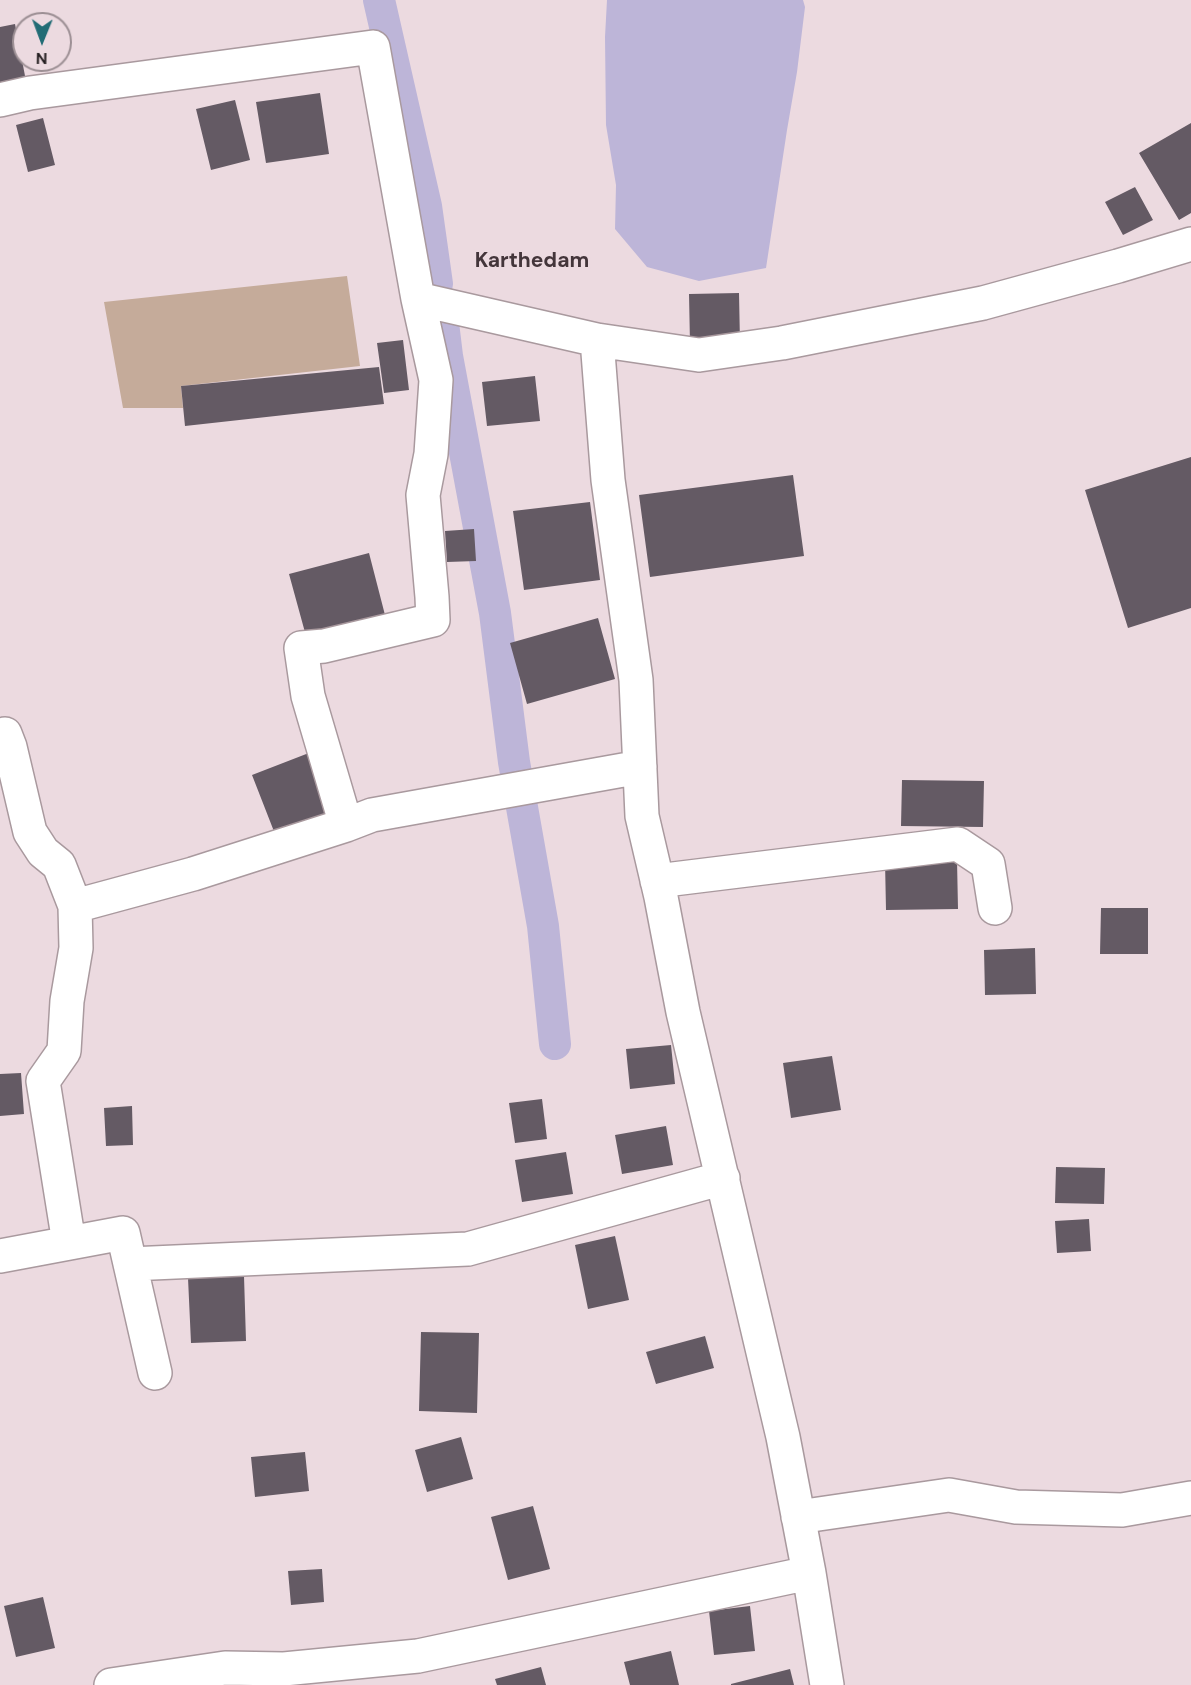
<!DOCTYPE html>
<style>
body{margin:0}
#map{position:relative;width:1191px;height:1685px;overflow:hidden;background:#ecdae0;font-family:"DM Sans",sans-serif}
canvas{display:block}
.north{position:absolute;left:12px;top:12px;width:60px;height:60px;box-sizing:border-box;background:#ecdae0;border:2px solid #9c8f94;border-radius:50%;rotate:181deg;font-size:16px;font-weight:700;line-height:24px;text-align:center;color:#251f21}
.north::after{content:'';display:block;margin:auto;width:21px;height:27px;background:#226c75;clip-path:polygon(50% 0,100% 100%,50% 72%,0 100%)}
</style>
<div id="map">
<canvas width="1191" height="1685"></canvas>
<div class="north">N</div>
</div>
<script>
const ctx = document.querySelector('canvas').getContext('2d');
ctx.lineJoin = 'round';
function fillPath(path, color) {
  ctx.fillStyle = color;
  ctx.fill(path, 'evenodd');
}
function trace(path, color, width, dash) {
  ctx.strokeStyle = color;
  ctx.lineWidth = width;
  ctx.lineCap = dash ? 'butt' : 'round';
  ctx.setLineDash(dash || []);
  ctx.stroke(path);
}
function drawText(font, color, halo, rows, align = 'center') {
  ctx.font = font + ' "DM Sans",sans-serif';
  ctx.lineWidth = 6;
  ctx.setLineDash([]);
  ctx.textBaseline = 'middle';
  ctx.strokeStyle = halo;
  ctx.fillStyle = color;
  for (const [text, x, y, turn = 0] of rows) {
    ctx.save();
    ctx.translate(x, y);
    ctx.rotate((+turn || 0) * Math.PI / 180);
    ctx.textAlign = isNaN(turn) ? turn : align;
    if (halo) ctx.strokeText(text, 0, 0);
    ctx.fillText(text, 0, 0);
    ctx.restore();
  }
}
fillPath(new Path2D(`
 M347 276 360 366 181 386 183 408H123L104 302Z`), '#c5ab9a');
fillPath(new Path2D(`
 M607 0H803L805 7 797 72 787 130 766 268 699 281 647 267 615 229 616 185 606 125 605 37Z`), '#bdb5d8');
trace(new Path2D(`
 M379 0 426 206 437 284
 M443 323 447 356 495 613 514 762 543 926 555 1044`), '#bdb5d8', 32);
fillPath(new Path2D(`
 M15 24 26 81 0 86V27Z
 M320 93 329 154 266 163 256 102Z
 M235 100 250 160 211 170 196 109Z
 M43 118 55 165 28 172 16 125Z
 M1191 123V213L1179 220 1139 153Z
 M1135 187 1153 220 1123 235 1105 202Z
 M739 293 740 343 690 344 689 294Z
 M403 340 409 390 384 393 377 343Z
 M379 367 384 404 185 426 181 386Z
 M535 376 540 421 487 426 482 382Z
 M1191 457V608L1128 628 1085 490Z
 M793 475 804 556 650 577 639 495Z
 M590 502 600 580 524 590 513 511Z
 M474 529 476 561 447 562 445 531Z
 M369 553 385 615 306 636 289 574Z
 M598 618 615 679 527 704 510 643Z
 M314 751 337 811 275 834 252 775Z
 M902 780 984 781 983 827 901 826Z
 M957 860 958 909 886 910 885 861Z
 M1101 908H1148V954H1100Z
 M1035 948 1036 994 985 995 984 950Z
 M671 1045 675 1084 630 1089 626 1049Z
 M832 1056 841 1110 791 1118 783 1063Z
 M21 1073 24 1114 0 1116V1074Z
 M542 1099 547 1139 515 1143 509 1103Z
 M132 1106 133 1145 106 1146 104 1108Z
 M666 1126 673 1165 622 1174 615 1135Z
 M566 1152 573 1194 522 1202 515 1160Z
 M1056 1167 1105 1168 1104 1204 1055 1203Z
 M1089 1219 1091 1251 1057 1253 1055 1221Z
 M615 1236 629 1300 588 1309 575 1245Z
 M244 1276 246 1341 191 1343 188 1278Z
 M421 1332 479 1333 477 1413 419 1411Z
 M705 1336 714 1368 656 1384 646 1352Z
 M461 1437 473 1479 427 1492 415 1450Z
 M305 1452 309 1491 255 1497 251 1457Z
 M533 1506 550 1569 508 1580 491 1517Z
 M322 1569 324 1602 291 1605 288 1571Z
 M43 1597 55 1648 16 1657 4 1606Z
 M750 1606 755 1651 714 1655 709 1611Z
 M671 1651 679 1685H630L624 1662Z
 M541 1667 546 1685H497L495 1679Z
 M790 1669 794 1685H731V1684Z`), '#645a64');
const minor = new Path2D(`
 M0 100 30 93 373 47 418 299 597 340 699 355 782 343 983 303 1118 266 1191 244
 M418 299 436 380 431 454 423 495 432 597 433 620 324 646 301 648 308 696 346 825 372 815 640 767
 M597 340 608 480 636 680 642 816 661 897 683 1012 783 1437 809 1573 827 1685
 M0 735 5 734 10 747 30 832 43 852 59 865 75 906
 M657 881 958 844 988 864 995 908
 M69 1243 43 1081 64 1051 67 1001 76 948 75 906 193 874 346 825
 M0 1256 123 1233 155 1373
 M130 1264 468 1249 723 1178
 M798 1517 949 1495 1016 1507 1122 1510 1191 1498
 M111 1685 225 1668 284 1669 418 1656 809 1573`);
trace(minor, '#a9999e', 36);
trace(minor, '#fff', 33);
drawText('bold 21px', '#43353a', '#ecdae0', [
 ["Karthedam",532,261]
]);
</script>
